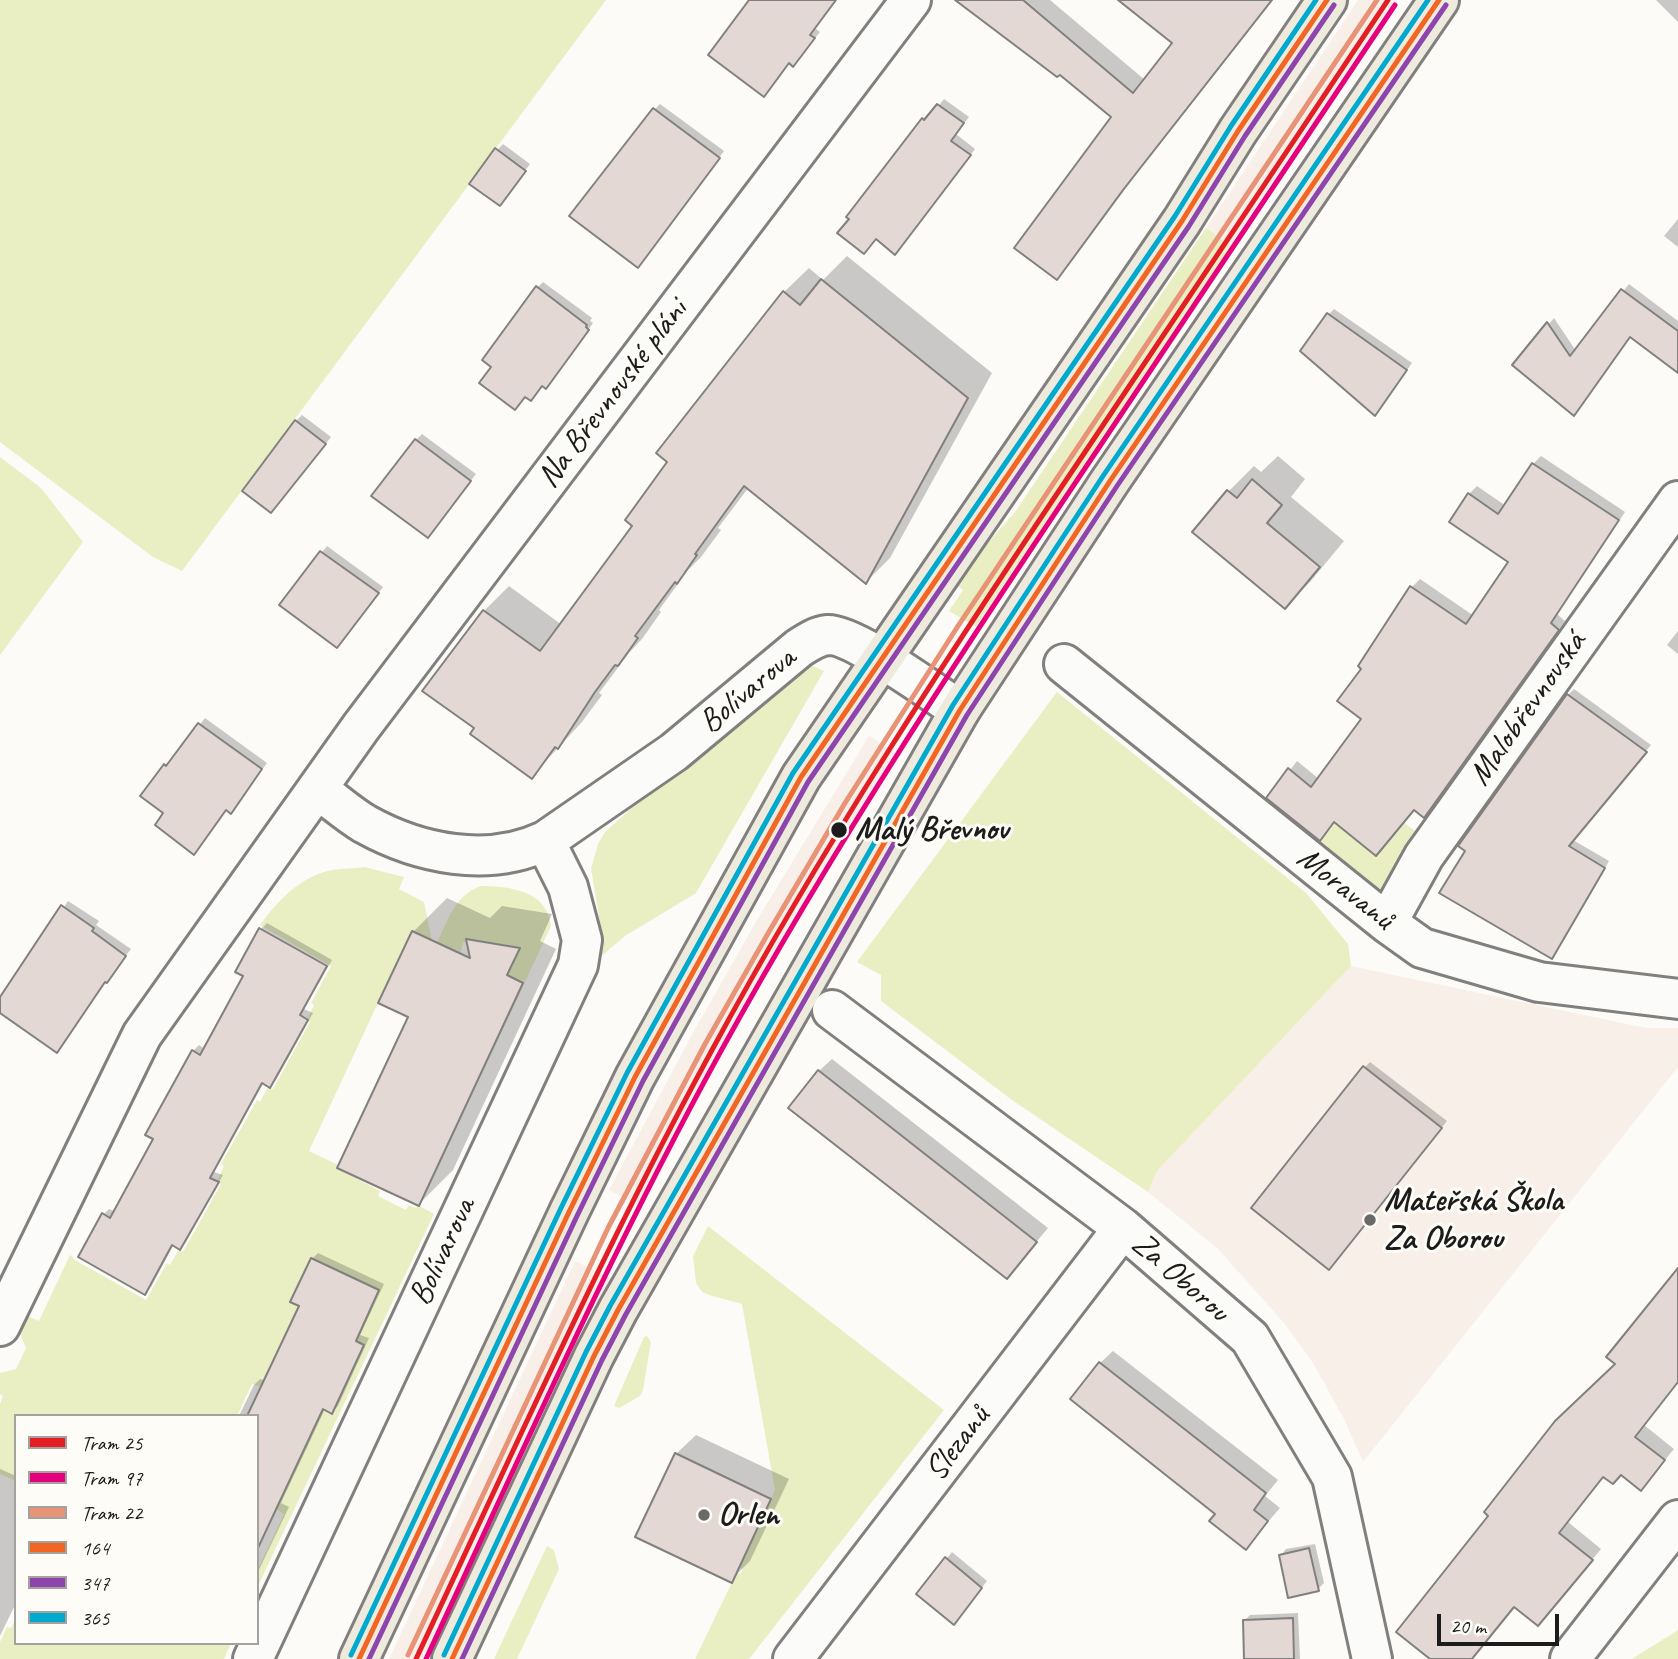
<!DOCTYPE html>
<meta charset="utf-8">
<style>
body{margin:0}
#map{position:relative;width:1678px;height:1659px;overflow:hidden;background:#fcfbf8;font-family:Caveat,sans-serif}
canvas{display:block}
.legend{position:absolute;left:14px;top:1414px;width:245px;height:231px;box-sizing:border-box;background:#fdfcf7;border:2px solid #a3a29f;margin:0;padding:9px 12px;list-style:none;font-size:21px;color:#1c1c1c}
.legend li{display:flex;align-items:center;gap:14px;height:35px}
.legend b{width:35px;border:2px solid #a3a29f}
.scale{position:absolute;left:1437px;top:1614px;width:122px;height:32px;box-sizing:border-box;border:4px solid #1c1c1c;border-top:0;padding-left:9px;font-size:21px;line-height:24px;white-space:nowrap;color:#1c1c1c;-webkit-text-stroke:5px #fdfcf7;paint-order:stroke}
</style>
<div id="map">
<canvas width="1678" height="1659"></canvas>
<ul class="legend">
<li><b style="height:9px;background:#e31e25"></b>Tram 25</li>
<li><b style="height:9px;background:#e5007d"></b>Tram 97</li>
<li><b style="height:9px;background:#e89276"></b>Tram 22</li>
<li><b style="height:9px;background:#f26522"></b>164</li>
<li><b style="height:9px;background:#8e44ad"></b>347</li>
<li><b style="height:9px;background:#00a9ce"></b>365</li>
</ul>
<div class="scale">20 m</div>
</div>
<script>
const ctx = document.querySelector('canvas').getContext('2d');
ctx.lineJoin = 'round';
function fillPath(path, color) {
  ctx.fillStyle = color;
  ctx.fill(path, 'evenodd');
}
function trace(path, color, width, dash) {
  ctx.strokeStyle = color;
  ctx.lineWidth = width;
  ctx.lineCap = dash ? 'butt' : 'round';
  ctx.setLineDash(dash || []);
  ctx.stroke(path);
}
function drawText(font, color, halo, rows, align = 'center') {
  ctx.font = font + ' Caveat,sans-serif';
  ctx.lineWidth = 6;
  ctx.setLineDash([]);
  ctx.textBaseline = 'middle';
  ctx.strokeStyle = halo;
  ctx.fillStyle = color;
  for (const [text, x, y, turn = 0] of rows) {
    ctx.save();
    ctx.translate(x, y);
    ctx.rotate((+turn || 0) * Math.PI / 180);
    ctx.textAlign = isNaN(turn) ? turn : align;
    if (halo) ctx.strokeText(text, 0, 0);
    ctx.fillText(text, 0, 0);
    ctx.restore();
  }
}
fillPath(new Path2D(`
 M1358 0H1396L1232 246 1206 228Z
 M869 736 895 752 785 933 724 1042 638 1205 609 1190 694 1031 757 920Z
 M1351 966 1646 1028H1678V1067L1363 1462 1344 1419 1313 1363 1284 1323 1218 1249 1148 1192 1157 1171Z
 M575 1261 611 1278 557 1374 423 1659H389Z`), '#f9efe9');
fillPath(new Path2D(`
 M0 0H606L182 571 153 557 0 442Z
 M1206 228 1232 246 976 627 949 611 963 590 956 585 972 561 1015 512Z
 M0 457 41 488 83 542 0 655Z
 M813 666 824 671 696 893 625 936 597 960 599 915 591 869 598 844 605 832 635 805 749 715 801 670Z
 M1057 692 1306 893 1348 944 1351 966 1157 1171 1148 1192 1012 1100 881 1001V975L857 962Z
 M1360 788 1425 839 1388 885 1382 890 1373 892 1314 850Z
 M364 867 404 877 399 889 424 902 432 941 411 932 309 1151 338 1165 337 1168 380 1191 378 1196 406 1210 409 1205 416 1208 418 1205 434 1214 257 1588V1571L284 1514 276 1509 323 1409 332 1413 364 1345 356 1341 379 1290 310 1258 291 1301 299 1306 261 1387 252 1384 237 1416H16V1481L0 1474V1404L3 1396 0 1394V1373L16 1369 26 1348 11 1312 12 1309 39 1321 70 1255 73 1257V1259L146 1300 167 1263 170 1265 179 1249 183 1252 221 1184 217 1181 224 1166 221 1164 257 1100 260 1102 268 1087 273 1089 310 1022 307 1019 314 1005 311 1003 331 966 260 925C277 902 296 881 324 872 337 868 351 869 364 867Z
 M481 886C503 886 535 889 546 910 549 914 550 921 551 926L491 1055 523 983 507 975 519 948 467 939 463 943 460 954 437 943C448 920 455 895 481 886Z
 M708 1226 944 1410 749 1659H695L737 1572 740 1574 743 1569 739 1567 775 1490 742 1304 709 1295 702 1292 696 1283 693 1256Z
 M647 1336 651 1342 643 1390 640 1396 619 1408 614 1406 644 1337Z
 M547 1546 554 1550 559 1569 517 1659H494Z
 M16 1618V1643H231L224 1659H0V1642L7 1627 11 1628Z
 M1678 1630V1659H1632Z`), '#e9efc3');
fillPath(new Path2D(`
 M751 0H836L815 28 820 32 793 65Z
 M957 0H1050L1145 80 1174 43 1124 0H1273L1135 176 1069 265 1057 277 1113 117 1060 73Z
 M1656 0H1678V22Z
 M944 99 969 117 956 134 975 149 901 246 876 237 923 119 929 113 931 115Z
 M660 104 724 151 643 259 654 110Z
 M503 144 530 164 505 198 497 150Z
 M1678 219V247L1664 236Z
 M847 256 992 373 890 558 866 582 749 487 718 528 721 530 701 557 688 570 659 610 661 612 642 639 629 653 599 693 602 695 582 722 532 776 477 728 425 691 484 611 509 586 562 625 634 525 784 292 809 268 823 280Z
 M543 282 592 318 590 321 593 323 552 381 546 387 543 385 531 399 494 366 537 288Z
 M1629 284 1678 321V371L1631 336 1580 408 1514 365 1554 318 1576 351Z
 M1334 309 1412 363 1381 407 1329 314Z
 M302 415 331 437 296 482V421Z
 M422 434 476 474 428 536 416 440Z
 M1278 456 1305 479 1291 497 1344 541 1310 582 1285 607 1195 531 1229 491 1254 466 1261 472Z
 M1541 456 1625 512 1557 614 1565 621 1424 816 1415 809 1336 821 1320 839 1269 798 1297 761 1319 779 1364 718V668L1361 666 1412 587 1420 579 1474 616 1510 562 1469 494 1477 486 1506 506 1533 464Z
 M327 546 383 587 343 640 281 605Z
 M1678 631V654L1667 645Z
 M1574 689 1651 745 1573 840 1609 861 1557 951 1551 957 1568 695Z
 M205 718 267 763 236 805 227 809 199 846 165 765 171 759 172 761Z
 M447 898 490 918 502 906 552 914 540 941 556 949 453 1170 419 1204 411 1016 413 932Z
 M68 901 99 921 96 925 131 949 106 981 62 1044 0 1011V1000Z
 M267 923 332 960 304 1009 313 1013 276 1080 270 1085 264 1082 214 1172 223 1175 186 1242 180 1248 174 1244 151 1287 145 1293 103 1215 109 1209 116 1212 156 1139 193 1051 199 1045 205 1049 246 975 261 929Z
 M832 1059 1048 1228 1007 1277 819 1071Z
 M1370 1062 1447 1121 1335 1262 1364 1068Z
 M318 1253 384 1284 360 1335 369 1338 338 1406 332 1412 325 1409 281 1503 289 1507 257 1574V1416H239L254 1385 260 1379 266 1381 301 1305 312 1259Z
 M1678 1278V1382L1644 1425 1674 1449 1641 1489 1621 1474 1605 1476 1568 1522 1601 1549 1548 1613 1515 1605 1472 1659H1433L1617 1364Z
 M1113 1351 1278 1480 1265 1496 1280 1508 1245 1548 1100 1363Z
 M696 1435 789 1479 750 1561 731 1580 676 1454Z
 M0 1469 16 1476V1603L0 1636Z
 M1315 1544 1324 1583 1318 1589 1281 1555 1286 1549Z
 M952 1552 987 1581 959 1617 919 1594Z
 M1298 1613 1300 1659H1246L1244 1621 1250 1615Z`), '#0003');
const building = new Path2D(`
 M749 0H836L810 35 815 38 793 67 789 63 764 97 708 55Z
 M955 0H1023L1133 93 1172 43 1118 0H1272L1123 190 1057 280 1014 248 1111 117 1060 75 1057 77Z
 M937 104 964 123 951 141 971 155 895 255 876 239 864 254 837 233 849 219 846 217 922 118 924 120Z
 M653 108 720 158 638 268 569 216Z
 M495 148 526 171 500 206 469 184Z
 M821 279 968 398 866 584 744 486 695 554 697 555 677 584 675 582 635 636 638 638 618 666 615 665 595 692 558 749 555 747 532 779 470 734 474 728 422 691 483 610 540 651 632 526 625 520 667 462 656 453 783 291 800 305Z
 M536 286 587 325 586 327 589 330 546 389 542 386 531 401 525 397 515 410 479 383 491 367 482 360Z
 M1621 289 1678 331V373L1630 337 1574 416 1512 365 1547 322 1570 356Z
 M1327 313 1407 370 1375 416 1300 351Z
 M295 420 326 444 271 513 242 491Z
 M415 439 471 481 428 538 371 496Z
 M1532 463 1619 520 1551 623 1559 630 1424 818 1414 810 1376 856 1334 822 1320 841 1266 798 1288 768 1311 787 1361 719 1337 701 1361 669 1358 666 1410 586 1466 624 1508 562 1449 522 1468 493 1498 514Z
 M1252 479 1282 505 1267 523 1320 567 1285 609 1192 532 1227 490 1237 498Z
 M320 551 379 593 337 648 279 605Z
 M1567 694 1647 752 1569 846 1605 868 1552 959 1439 893 1465 851 1458 846Z
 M198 723 262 769 231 814 226 810 194 855 155 825 163 813 140 796 164 764 166 766Z
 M61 905 94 928 92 931 126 956 107 983 105 982 57 1053 0 1013V997Z
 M259 928 327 966 300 1015 308 1020 270 1088 262 1083 210 1178 219 1182 180 1250 172 1245 145 1295 78 1257 102 1213 110 1218 153 1139 145 1135 192 1050 200 1055 243 976 235 972Z
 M412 931 470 958 466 939 520 948 507 975 523 983 419 1206 337 1168 408 1017 378 1003Z
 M1363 1066 1442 1128 1329 1270 1251 1208Z
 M818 1070 1037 1242 1007 1279 788 1108Z
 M311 1258 379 1290 356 1341 364 1345 332 1414 323 1409 257 1550V1416H247L299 1306 290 1302Z
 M1678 1268V1382L1635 1437 1665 1460 1641 1491 1621 1475 1613 1484 1603 1477 1559 1533 1593 1560 1538 1626 1514 1607 1472 1659H1430L1396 1632 1488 1516 1484 1512 1555 1421 1615 1364 1606 1357Z
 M1099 1362 1266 1493 1254 1510 1268 1521 1246 1550 1209 1521 1215 1514 1070 1399Z
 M675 1453 771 1499 732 1583 635 1537Z
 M1309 1548 1319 1591 1288 1598 1279 1555Z
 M945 1557 982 1588 954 1625 916 1594Z
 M1293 1618 1294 1659H1244L1243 1620Z`);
fillPath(building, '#e3d8d3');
trace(building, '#81807f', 2);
const street = new Path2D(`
 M1064 664 1387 923 1422 948 1539 982 1678 999
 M317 789C333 800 348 814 365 824 419 854 488 868 545 841L674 752 799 648C808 642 817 636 828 635 854 634 934 694 960 710
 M1387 923 1424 856 1678 501
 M832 1010 1123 1228 1250 1338 1332 1477 1372 1659
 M0 1326 142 1035 361 727 911 0
 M253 1659 578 965 582 940 568 887 545 841
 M793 1659 1123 1228
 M1570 1659 1678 1520`);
const primary = new Path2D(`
 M359 1659 569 1212 635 1077 801 777 1182 221 1238 131 1327 0
 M452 1659 594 1356 618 1310 960 710 1110 481 1439 0`);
trace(street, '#81807f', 44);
trace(primary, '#81807f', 44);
trace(street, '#fbfbf9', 38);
trace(primary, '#eeeadd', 38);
trace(new Path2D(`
 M359 1659 569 1212 635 1077 801 777 1182 221 1238 131 1327 0
 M452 1659 594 1356 618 1310 960 710 1110 481 1439 0`), '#f26522', 5);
trace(new Path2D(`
 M369 1659 577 1216 643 1081 808 782 1189 226 1245 136 1334 5
 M462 1659 602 1360 626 1314 967 715 1117 486 1446 5`), '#8e44ad', 5);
trace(new Path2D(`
 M351 1655 561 1208 627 1073 793 773 1175 216 1231 126 1316 0
 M444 1655 586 1352 610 1306 953 705 1103 476 1428 0`), '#00a9ce', 5);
trace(new Path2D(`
 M416 1659C512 1454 604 1248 712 1050 823 845 951 651 1081 458 1183 306 1286 153 1388 0`), '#e31e25', 5);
trace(new Path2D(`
 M426 1659C521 1455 612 1249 721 1051 836 842 967 644 1100 446 1198 299 1297 152 1395 5`), '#e5007d', 5);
trace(new Path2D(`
 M408 1655 608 1228 705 1044 770 930 845 803 958 626 1377 0`), '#e89276', 5);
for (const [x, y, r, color] of [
 [839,830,9,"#1c1c1c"],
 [1370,1220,7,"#6a6a69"],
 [704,1515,7,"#6a6a69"]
]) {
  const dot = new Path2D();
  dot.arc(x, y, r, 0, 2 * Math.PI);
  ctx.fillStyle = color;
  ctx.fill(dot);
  trace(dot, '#fdfcf7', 2.5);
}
drawText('33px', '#1c1c1c', '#fdfcf7', [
 ["Na Břevnovské pláni",613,394,-53],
 ["Bolívarova",748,691,-40],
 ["Malobřevnovská",1528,709,-55],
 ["Moravanů",1345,889,38],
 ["Bolívarova",443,1252,-65],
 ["Za Oborou",1180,1278,41],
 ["Slezanů",958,1444,-53]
]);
drawText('bold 33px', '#1c1c1c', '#fdfcf7', [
 ["Malý Břevnov",855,830]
], 'left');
drawText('bold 33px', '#1c1c1c', '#fdfcf7', [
 ["Mateřská Škola",1384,1201],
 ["Za Oborou",1384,1239],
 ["Orlen",718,1515]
], 'left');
</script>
